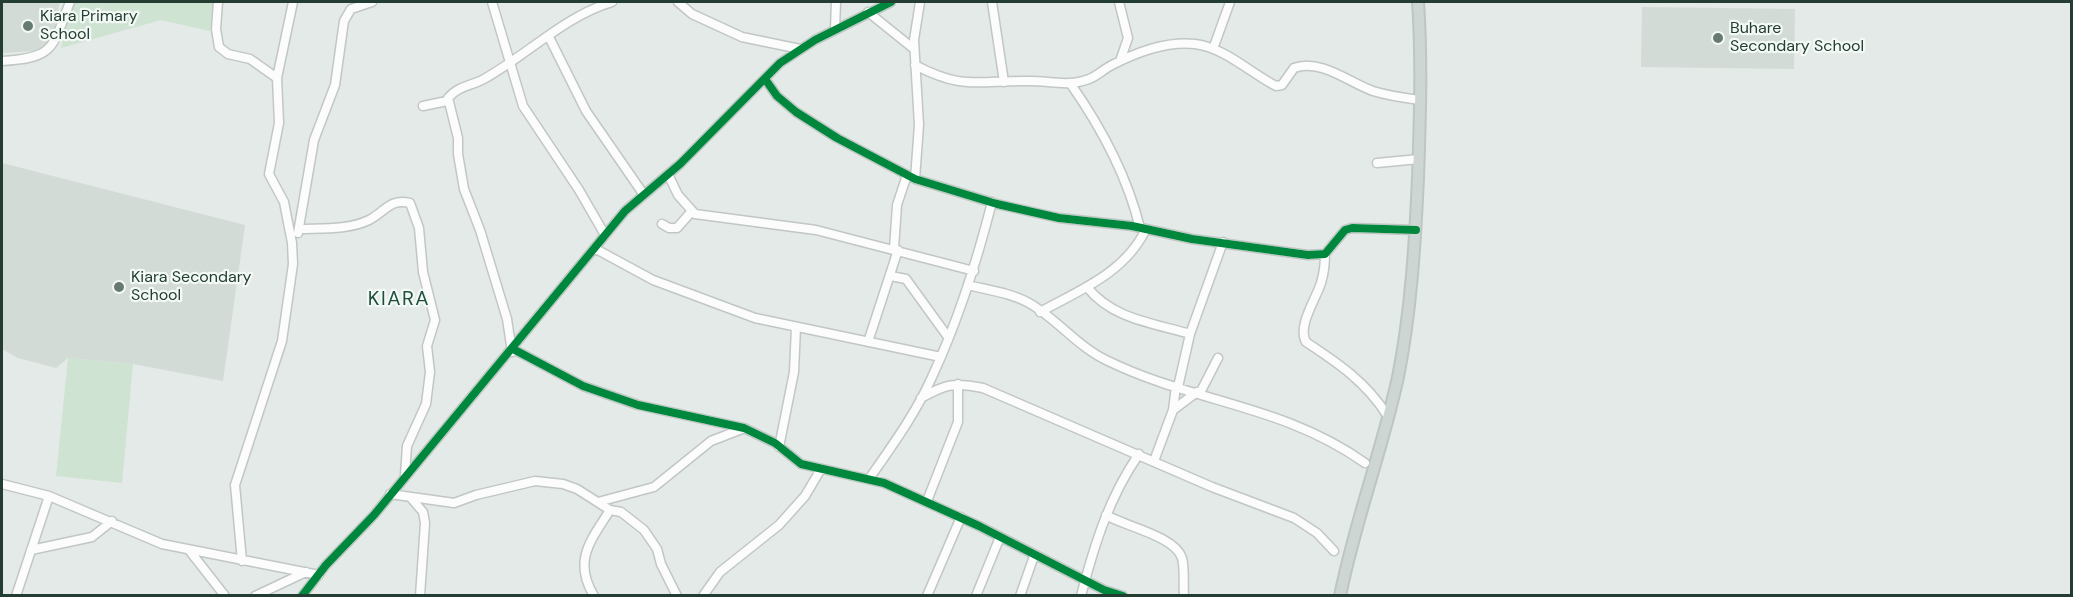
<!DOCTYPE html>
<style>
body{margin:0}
#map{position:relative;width:2073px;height:597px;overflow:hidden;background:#e4eae7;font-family:"DM Sans",sans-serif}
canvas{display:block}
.frame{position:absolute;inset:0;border:3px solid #233d33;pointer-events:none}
</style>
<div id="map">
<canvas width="2073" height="597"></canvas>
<div class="frame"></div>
</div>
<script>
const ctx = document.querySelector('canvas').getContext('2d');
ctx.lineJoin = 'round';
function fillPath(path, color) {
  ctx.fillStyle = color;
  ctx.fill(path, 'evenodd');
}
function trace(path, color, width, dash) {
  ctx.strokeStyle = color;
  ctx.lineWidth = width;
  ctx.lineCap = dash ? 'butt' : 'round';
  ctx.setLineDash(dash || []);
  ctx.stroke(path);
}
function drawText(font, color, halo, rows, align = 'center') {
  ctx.font = font + ' "DM Sans",sans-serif';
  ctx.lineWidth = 4.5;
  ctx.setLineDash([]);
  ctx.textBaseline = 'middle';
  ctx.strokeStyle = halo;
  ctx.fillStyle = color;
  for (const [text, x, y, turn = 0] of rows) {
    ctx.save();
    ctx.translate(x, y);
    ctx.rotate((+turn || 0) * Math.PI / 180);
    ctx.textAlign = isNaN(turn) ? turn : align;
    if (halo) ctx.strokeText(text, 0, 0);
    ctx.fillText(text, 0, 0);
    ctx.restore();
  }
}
fillPath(new Path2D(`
 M2 2H60L50 50 2 53Z
 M1642 7 1795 9 1794 69 1641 67Z
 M2 163 245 225 223 381 133 364 68 358 56 368 18 358 2 349Z`), '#d3dbd6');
fillPath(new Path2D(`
 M69 2H215L210 31 161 20 61 48Z
 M68 358 133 364 122 483 56 476Z`), '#cee3d2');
const minor = new Path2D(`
 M218 2 216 29 219 47 228 54 250 59 277 78
 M492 2 523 106 579 190 605 235
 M678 2 692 14 742 37 800 49
 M992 2 1004 82
 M1119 2 1128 38 1120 61
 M868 12 914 49
 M835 29 836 2
 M549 37 586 111 644 195
 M1213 49 1230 2
 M2 61C56 58 52 47 70 2
 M915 65C964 91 979 80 1030 81 1050 81 1069 87 1089 79 1097 76 1104 69 1112 65 1137 52 1167 41 1195 44 1226 48 1250 73 1276 86L1282 85 1294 68C1320 58 1350 83 1373 91 1389 96 1404 98 1420 100
 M765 79 777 96 796 112 837 138 915 179 997 204 1059 218 1132 226 1192 239 1308 255 1325 254 1345 230 1352 228 1416 230
 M1070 83C1101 127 1127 175 1140 228
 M423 106 447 101
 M1377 163 1419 159
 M668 174 678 195 695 214 816 230 974 271
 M915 179 919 125 914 40 920 2
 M662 224 669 228H677L692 211
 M299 229C321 228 349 230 369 220 385 212 390 198 410 203L419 228 423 272 435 320 427 346 430 372 426 404 407 446 405 475
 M298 233 314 140 335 85 344 21 351 9 372 2
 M594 248 653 280 755 318 941 357
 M894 249 897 205 907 175
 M1325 254C1325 264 1324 273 1321 283 1316 299 1297 326 1306 342 1338 363 1366 382 1387 415
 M891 276 906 279 948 337
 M968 285C988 290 1011 293 1029 303 1057 319 1077 346 1106 360 1193 403 1282 404 1365 463
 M1087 287C1112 319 1153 323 1190 334
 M1040 312C1080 290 1125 273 1146 229
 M868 342 898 250
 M513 349 583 386 638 405 744 428 775 443 801 464 884 483 979 526 1104 590 1123 596
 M512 352 507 319 480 230 464 189 458 154V138L448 98C458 86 471 86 484 79 527 55 565 16 612 2
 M1178 387 1190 334 1223 242
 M1200 393 1218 358
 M921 398C946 384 954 382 983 388L1212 487 1294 518 1317 533 1334 551
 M1173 410 1176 386
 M779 447 794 372 796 327
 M1154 461 1173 410 1197 392
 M869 479C892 446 916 413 932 377 958 321 977 261 992 202
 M2 484 49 496 162 544 319 575
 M390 494 454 503 476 495 535 481 563 484 577 489 610 510 621 512 644 530 657 549 661 564 677 596
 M411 498 423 512 425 523 420 596
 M927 501 958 422V384
 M598 502 654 487 711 441 742 429
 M1106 515C1124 526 1175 536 1182 558 1185 569 1183 584 1184 596
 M31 550 92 537 112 521
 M189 550 225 596
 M242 561 235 485 282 341 293 264 292 243 284 202 269 174 279 123 277 78 293 2
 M16 596 49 496
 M255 596 306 572
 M302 596 326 565 374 515 625 211 680 164 780 63 815 40 891 2
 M594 596C572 560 592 539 610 510
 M703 596 720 572 779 525 805 496 821 469
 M927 596 961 517
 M976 596 1000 537
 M1020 596 1034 556
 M1081 596C1094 546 1109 497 1139 454`);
const major = new Path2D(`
 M1340 596C1355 521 1382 451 1398 377 1411 312 1415 244 1418 178 1420 119 1422 60 1418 2`);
trace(minor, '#c1c7c4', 11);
trace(major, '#bdc6c2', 14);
trace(minor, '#fbfcfb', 8);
trace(major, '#ced6d3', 10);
trace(new Path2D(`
 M765 79 777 96 796 112 837 138 915 179 997 204 1059 218 1132 226 1192 239 1308 255 1325 254 1345 230 1352 228 1416 230
 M513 349 583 386 638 405 744 428 775 443 801 464 884 483 979 526 1104 590 1123 596
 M302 596 326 565 374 515 625 211 680 164 780 63 815 40 891 2`), '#00873e', 8);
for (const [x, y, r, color] of [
 [28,26,6,"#677a72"],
 [1718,38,6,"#677a72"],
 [119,287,6,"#677a72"]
]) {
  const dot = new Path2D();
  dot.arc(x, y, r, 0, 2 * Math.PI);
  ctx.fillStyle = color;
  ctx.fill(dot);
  trace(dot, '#f3f9f5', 2);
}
drawText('16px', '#233d33', '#f3f9f5', [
 ["Kiara Primary",40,17],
 ["School",40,35],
 ["Buhare",1730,29],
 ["Secondary School",1730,47],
 ["Kiara Secondary",131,278],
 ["School",131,296]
], 'left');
ctx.letterSpacing = '1.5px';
drawText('20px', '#1f4f3e', '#f3f9f5', [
 ["KIARA",399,300]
]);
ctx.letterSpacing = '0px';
</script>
